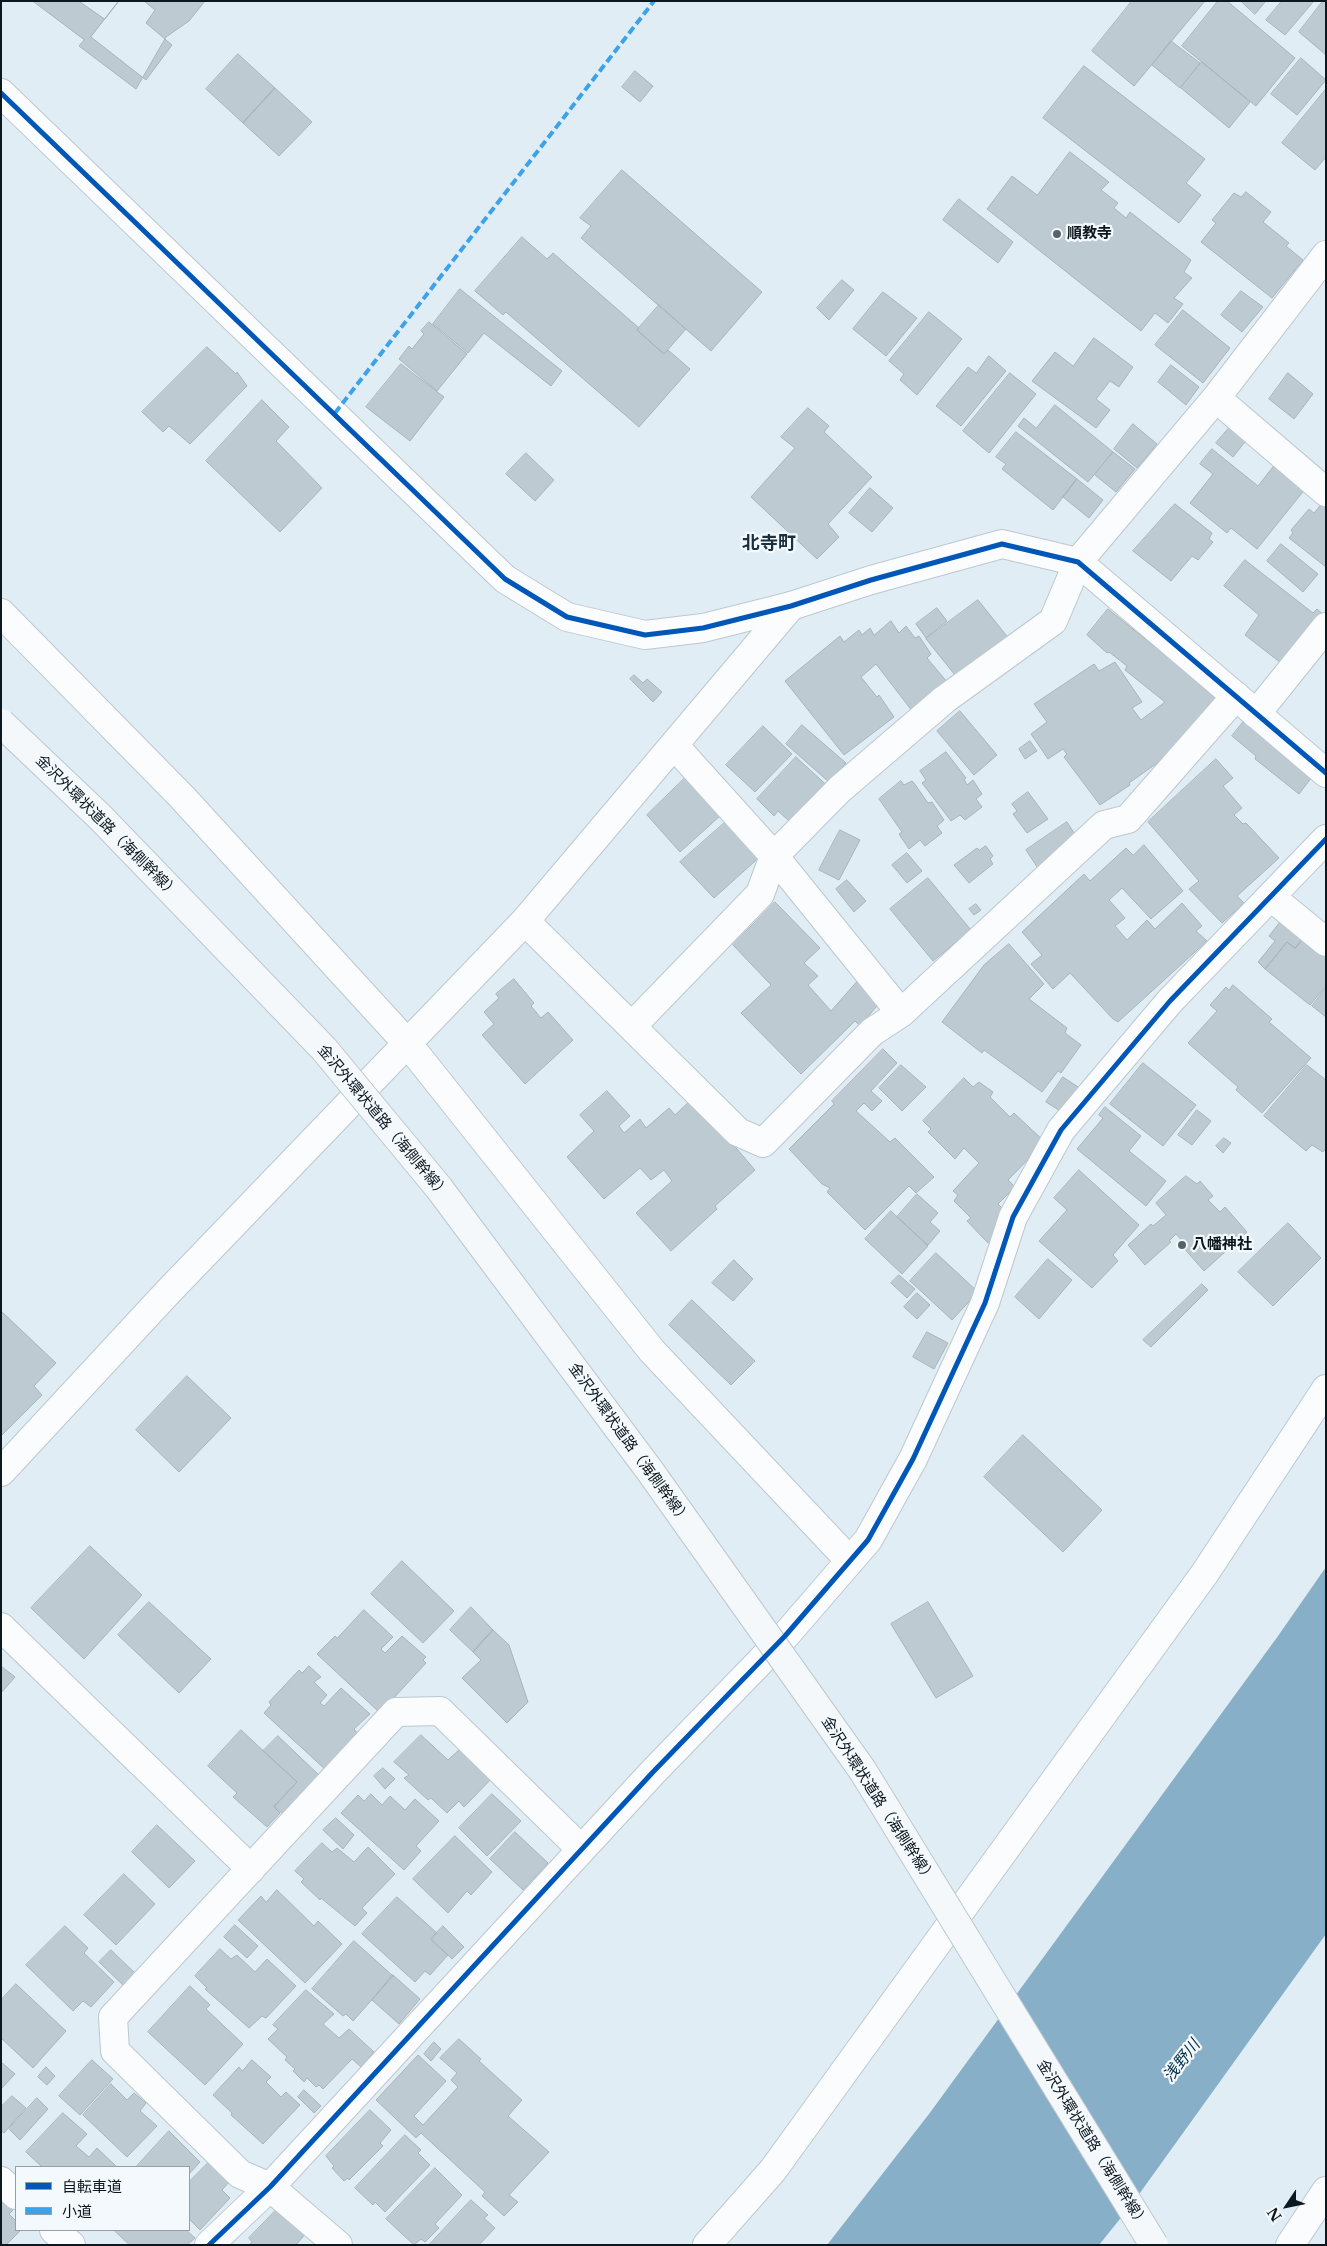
<!DOCTYPE html>
<meta charset="utf-8">
<style>
body{margin:0}
#map{position:relative;width:1327px;height:2246px;overflow:hidden;background:#e0edf5;font-family:"Libre Baskerville","Noto Sans JP",serif}
canvas{display:block}
.frame{position:absolute;inset:0;border:2px solid #0d171e;pointer-events:none}
.legend{position:absolute;left:15px;top:2166px;width:175px;height:65px;box-sizing:border-box;background:#f3f9fd;border:1px solid #979fa4;margin:0;padding:6px 9px;list-style:none;font-size:15px;color:#0d171e}
.legend li{display:flex;align-items:center;gap:10px;height:25px}
.legend b{width:25px;border:1px solid #979fa4}
.north{position:absolute;left:1262px;top:2181px;width:50px;height:50px;-webkit-text-stroke:4px #f3f9fd;paint-order:stroke;rotate:236deg;font-size:14px;font-weight:700;line-height:20px;text-align:center;color:#0d171e}
.north::after{content:'';display:block;margin:auto;width:18px;height:22px;background:#0d171e;clip-path:polygon(50% 0,100% 100%,50% 72%,0 100%)}
</style>
<div id="map">
<canvas width="1327" height="2246"></canvas>
<div class="frame"></div>
<ul class="legend">
<li><b style="height:6px;background:#0057b8"></b>自転車道</li>
<li><b style="height:6px;background:#3ca2ea"></b>小道</li>
</ul>
<div class="north">N</div>
</div>
<script>
const ctx = document.querySelector('canvas').getContext('2d');
ctx.lineJoin = 'round';
function fillPath(path, color) {
  ctx.fillStyle = color;
  ctx.fill(path, 'evenodd');
}
function trace(path, color, width, dash) {
  ctx.strokeStyle = color;
  ctx.lineWidth = width;
  ctx.lineCap = dash ? 'butt' : 'round';
  ctx.setLineDash(dash || []);
  ctx.stroke(path);
}
function drawText(font, color, halo, rows, align = 'center') {
  ctx.font = font + ' "Libre Baskerville","Noto Sans JP",serif';
  ctx.lineWidth = 4.5;
  ctx.setLineDash([]);
  ctx.textBaseline = 'middle';
  ctx.strokeStyle = halo;
  ctx.fillStyle = color;
  for (const [text, x, y, turn = 0] of rows) {
    ctx.save();
    ctx.translate(x, y);
    ctx.rotate((+turn || 0) * Math.PI / 180);
    ctx.textAlign = isNaN(turn) ? turn : align;
    if (halo) ctx.strokeText(text, 0, 0);
    ctx.fillText(text, 0, 0);
    ctx.restore();
  }
}
fillPath(new Path2D(`
 M1326 1567V1934L1132 2204 1099 2245H827L929 2114 1278 1636Z`), '#88afc8');
const building = new Path2D(`
 M33 1H205L189 21 166 37 136 89 79 46 84 40Z
 M79 1H119L105 19Z
 M119 1H144L155 10 146 23 172 45 146 80 91 37Z
 M1132 1H1205L1134 86 1092 51Z
 M1218 1H1227L1295 58 1256 106 1182 46Z
 M1241 1H1266L1255 14Z
 M1282 1H1314L1285 35 1266 20Z
 M1323 1H1326V55L1299 32Z
 M1171 41 1200 63 1180 88 1152 65Z
 M238 54 275 88 243 123 206 89Z
 M1301 58 1326 80 1297 115 1271 94Z
 M1202 62 1250 102 1229 128 1181 88Z
 M1084 66 1205 159 1186 183 1201 195 1179 223 1043 118Z
 M635 71 653 86 640 102 622 87Z
 M275 88 312 122 279 156 243 123Z
 M1326 89V157L1315 170 1282 143Z
 M1070 152 1109 182 1101 190 1118 203 1114 208 1126 218 1130 212 1191 260 1184 272 1192 278 1174 298 1183 304 1168 323 1155 313 1141 331 987 209 1012 176 1037 195Z
 M622 170 762 292 711 351 581 238 591 226 580 218Z
 M1246 192 1271 212 1263 222 1289 243 1286 246 1303 260 1272 298 1201 242 1216 223 1212 220 1234 193 1241 197Z
 M959 199 1013 242 998 263 943 220Z
 M522 237 547 259 553 253 639 328 637 330 664 354 668 350 690 369 639 427 506 312 503 315 475 291Z
 M842 280 854 290 829 320 817 308Z
 M460 289 562 371 551 386 484 333 468 353 433 324Z
 M1241 291 1263 307 1242 332 1221 315Z
 M883 292 917 318 886 356 853 329Z
 M659 305 686 329 664 354 637 330Z
 M1183 310 1230 348 1203 383 1155 345Z
 M929 312 962 339 917 395 900 380 904 374 889 361Z
 M429 322 467 354 437 391 399 359 409 346 412 349 424 334 421 331Z
 M1094 338 1133 367 1119 387 1110 381 1096 399 1110 410 1096 428 1032 381 1055 352 1073 366Z
 M207 347 236 374 237 372 247 386 190 444 169 426 163 432 142 412Z
 M989 356 1006 371 961 426 936 406 968 367 976 373Z
 M401 364 444 397 410 441 366 407Z
 M1171 365 1199 387 1186 405 1158 382Z
 M1010 373 1036 394 989 453 963 431Z
 M1288 373 1313 394 1294 419 1269 399Z
 M262 400 289 427 276 441 322 488 280 532 206 461Z
 M1055 405 1113 452 1088 482 1018 426 1024 418 1036 428Z
 M808 408 829 426 824 432 872 477 828 524 839 537 817 559 751 497 795 448 781 437Z
 M1236 420 1252 433 1233 457 1216 443Z
 M1133 424 1157 444 1137 468 1114 449Z
 M1016 432 1077 479 1053 510 1002 469 1006 464 996 457Z
 M1212 449 1258 486 1276 463 1306 488 1257 549 1231 528 1227 533 1190 503 1213 474 1200 464Z
 M1113 452 1135 469 1116 492 1095 475Z
 M526 453 554 480 535 501 506 474Z
 M1077 479 1103 500 1089 518 1063 497Z
 M870 488 893 508 872 532 849 513Z
 M1326 498V567L1289 538 1293 533 1291 530 1309 509 1314 513Z
 M1175 504 1212 533 1209 539 1213 542 1198 560 1192 556 1171 581 1133 551Z
 M1281 544 1318 574 1303 592 1267 561Z
 M1245 560 1313 613 1317 609 1326 617 1281 663 1245 635 1259 615 1224 586Z
 M978 600 1010 640 959 680 926 639Z
 M937 608 947 621 926 638 916 624Z
 M1108 609 1222 701 1170 754 1129 783 1130 785 1100 805 1064 757 1067 754 1063 749 1048 759 1031 734 1047 722 1034 704 1094 664 1099 671 1115 662 1142 702 1132 708 1141 720 1165 702 1125 670 1127 666 1109 652 1107 653 1087 635Z
 M891 621 899 633 906 626 915 638 919 636 931 654 927 658 953 689 916 716 876 664 861 677 877 697 879 695 894 717 844 755 785 681 840 636 844 642 859 630 862 635 870 628 874 635Z
 M634 675 643 683 647 679 662 692 653 702 630 679Z
 M960 711 997 755 974 775 937 731Z
 M1244 721 1312 777 1299 794 1255 759 1256 756 1232 736Z
 M802 725 846 763 830 783 786 744Z
 M763 726 792 754 755 792 726 765Z
 M1030 741 1037 751 1025 759 1019 749Z
 M946 752 966 778 964 779 967 785 973 780 982 794 976 799 982 807 965 820 960 815 951 821 922 783 926 780 920 771Z
 M796 757 833 791 798 829 778 811 774 816 757 799Z
 M1216 759 1233 778 1223 786 1242 808 1234 815 1243 824 1246 823 1279 858 1237 896 1244 903 1222 923 1189 889 1199 881 1148 822Z
 M685 778 720 816 680 852 647 815Z
 M901 781 904 785 912 781 914 783 928 803 932 802 944 820 937 826 942 833 925 846 920 840 909 849 899 834 902 832 879 799Z
 M1028 792 1048 819 1027 833 1013 814 1017 811 1012 804Z
 M730 818 763 854 714 898 680 862Z
 M1067 822 1085 850 1045 879 1026 850Z
 M840 830 860 840 839 880 819 870Z
 M1144 845 1183 891 1151 919 1122 888 1109 900 1125 918 1115 926 1127 940 1147 920 1155 929 1182 903 1202 926 1196 931 1207 941 1118 1022 1113 1019 1070 973 1053 989 1031 964 1042 955 1022 932 1084 874 1090 881 1126 848 1133 855Z
 M986 846 993 856 990 859 993 864 969 883 954 865 977 848 979 850Z
 M907 853 922 871 907 883 892 865Z
 M928 878 971 930 933 961 890 909Z
 M847 880 866 901 854 912 836 889Z
 M775 902 820 948 804 963 818 976 808 985 831 1011 860 978 882 1000 860 1026 855 1021 801 1074 741 1013 771 985 733 945Z
 M976 904 981 910 974 915 969 909Z
 M1301 921 1307 934 1295 948 1287 942 1265 969 1258 962 1275 941 1269 936 1280 922Z
 M1307 934 1326 948V986L1310 1005 1265 969 1287 942 1295 948Z
 M1009 944 1044 984 1029 999 1067 1028 1065 1033 1081 1045 1061 1073 1058 1071 1042 1092 984 1050 982 1053 942 1022 984 965Z
 M514 979 534 1003 531 1006 541 1018 548 1012 573 1040 525 1084 482 1035 494 1024 484 1012 499 998 496 994Z
 M1233 985 1272 1019 1269 1022 1311 1058 1262 1113 1236 1090 1238 1087 1188 1043 1217 1011 1210 1005 1226 987 1229 990Z
 M1326 988V1017L1312 1006Z
 M883 1049 897 1063 871 1091 882 1101 872 1111 864 1103 856 1111 890 1142 895 1138 934 1177 916 1193 909 1186 865 1230 827 1192 830 1188 822 1184 789 1149 834 1104 832 1101Z
 M1143 1063 1196 1105 1163 1146 1110 1104Z
 M901 1065 926 1087 902 1111 879 1088Z
 M1307 1065 1326 1080V1148L1323 1152 1312 1145 1306 1151 1264 1116Z
 M1063 1077 1081 1089 1065 1114 1046 1102Z
 M964 1078 973 1087 979 1082 993 1092 990 1097 1010 1117 1014 1113 1045 1142 1008 1180 1015 1187 998 1204 1010 1216 997 1235 988 1243 967 1221 971 1218 954 1201 958 1195 953 1191 979 1163 964 1148 955 1159 928 1132 931 1129 923 1121Z
 M607 1091 630 1116 619 1126 624 1133 640 1119 646 1128 669 1108 675 1115 693 1098 755 1170 715 1206 717 1209 671 1251 636 1213 672 1181 664 1170 651 1180 640 1168 604 1199 567 1157 594 1131 580 1115Z
 M1105 1107 1141 1136 1129 1151 1166 1181 1146 1206 1077 1149 1103 1118 1099 1115Z
 M1197 1110 1211 1121 1192 1145 1178 1135Z
 M1224 1138 1231 1143 1223 1153 1216 1146Z
 M1079 1170 1139 1225 1113 1255 1118 1261 1092 1288 1039 1241 1067 1210 1054 1198Z
 M1186 1176 1197 1184 1200 1181 1213 1196 1208 1200 1220 1212 1225 1207 1247 1232 1204 1271 1182 1246 1184 1243 1176 1234 1169 1241 1171 1242 1145 1265 1128 1245 1151 1224 1153 1226 1166 1215 1156 1203Z
 M917 1194 938 1213 930 1222 940 1231 928 1245 897 1217Z
 M891 1211 928 1246 902 1274 865 1239Z
 M1288 1223 1321 1258 1273 1306 1238 1272Z
 M936 1253 978 1292 952 1320 910 1281Z
 M1048 1259 1072 1280 1039 1319 1015 1297Z
 M734 1260 753 1279 733 1301 712 1283Z
 M899 1275 915 1289 907 1298 891 1283Z
 M1202 1284 1208 1290 1151 1347 1143 1340Z
 M917 1293 930 1305 917 1319 904 1307Z
 M692 1300 755 1361 731 1385 669 1325Z
 M1 1311 56 1363 34 1386 42 1395 1 1436Z
 M927 1332 948 1343 934 1369 913 1357Z
 M187 1376 231 1418 179 1472 136 1430Z
 M1023 1435 1102 1510 1063 1552 984 1477Z
 M90 1546 142 1595 84 1659 31 1608Z
 M402 1561 454 1611 423 1643 371 1594Z
 M149 1602 211 1659 179 1693 118 1635Z
 M928 1602 973 1676 936 1698 891 1624Z
 M471 1607 493 1630 473 1652 450 1630Z
 M364 1610 393 1637 381 1649 385 1653 402 1636 426 1657 423 1660 426 1663 380 1713 317 1654 335 1636 337 1638Z
 M493 1630 509 1645 528 1702 507 1723 462 1678 481 1660 473 1652Z
 M1 1666 15 1677 1 1693Z
 M309 1666 321 1677 314 1682 327 1695 320 1703 324 1706 341 1688 370 1714 354 1729 361 1737 328 1772 264 1713 271 1705 269 1702 299 1670 302 1673Z
 M241 1730 297 1782 274 1807 280 1813 267 1827 233 1797 237 1793 208 1766Z
 M421 1735 448 1760 460 1749 496 1774 464 1807 459 1801 447 1813 431 1798 428 1800 404 1778 409 1775 394 1762Z
 M278 1736 321 1777 285 1816 274 1806 297 1782 263 1751Z
 M383 1768 395 1779 385 1789 374 1776Z
 M371 1794 382 1805 390 1796 405 1810 415 1799 439 1821 416 1846 421 1851 404 1870 341 1813 358 1795 364 1801Z
 M492 1794 521 1821 487 1856 459 1828Z
 M336 1818 354 1835 343 1849 323 1830Z
 M157 1825 195 1861 169 1888 132 1852Z
 M515 1832 548 1863 523 1890 490 1859Z
 M455 1836 492 1872 471 1895 467 1891 448 1913 413 1879Z
 M322 1843 332 1852 337 1848 354 1862 368 1847 395 1874 362 1908 367 1913 355 1926 321 1898 320 1900 301 1882 304 1879 295 1871Z
 M124 1874 155 1904 116 1945 84 1915Z
 M277 1890 314 1926 318 1921 342 1944 305 1983 238 1920 261 1896 266 1902Z
 M397 1897 437 1933 431 1940 448 1955 430 1975 425 1971 415 1982 362 1934Z
 M235 1925 258 1946 247 1958 224 1937Z
 M65 1926 88 1948 84 1953 114 1982 91 2007 83 2001 73 2011 26 1965Z
 M443 1926 464 1947 452 1959 431 1939Z
 M354 1941 393 1976 353 2021 346 2014 343 2016 312 1989Z
 M220 1949 231 1959 237 1955 255 1972 267 1959 296 1986 266 2018 262 2016 249 2028 205 1989 207 1988 195 1976Z
 M111 1950 136 1974 124 1986 99 1962Z
 M393 1975 420 1999 399 2024 372 2000Z
 M16 1984 66 2031 33 2068 1 2038V2000Z
 M190 1986 210 2005 206 2009 243 2044 205 2085 148 2032Z
 M306 1990 334 2014 323 2024 339 2038 349 2029 374 2052 361 2067 352 2059 323 2089 319 2085 316 2087 307 2078 304 2082 293 2071 295 2069 285 2060 287 2057 268 2039 278 2029 273 2025Z
 M459 2039 481 2059 479 2061 522 2100 508 2116 549 2152 509 2195 518 2202 504 2216 482 2196 485 2192 421 2133 416 2138 376 2100 418 2055 446 2081 414 2116 423 2125 458 2087 451 2080 457 2073 440 2058Z
 M434 2042 441 2049 431 2061 424 2054Z
 M92 2060 113 2079 80 2115 59 2096Z
 M252 2060 271 2077 266 2082 281 2097 286 2092 300 2105 263 2144 231 2115 232 2113 213 2095 239 2067 242 2071Z
 M1 2062 15 2074 1 2089Z
 M46 2067 55 2076 47 2085 38 2077Z
 M111 2084 127 2100 134 2093 146 2103 140 2111 157 2126 127 2157 83 2115Z
 M304 2090 321 2106 314 2113 298 2097Z
 M12 2096 26 2108 4 2133 1 2131V2107Z
 M37 2098 48 2109 20 2140 9 2129Z
 M370 2110 391 2130 380 2143 383 2146 349 2180 348 2178 344 2181 332 2168 334 2166 326 2156Z
 M63 2113 87 2134 76 2146 89 2157 97 2148 117 2167H42L26 2152Z
 M169 2131 200 2162 189 2174V2167H136Z
 M405 2135 421 2150 418 2153 430 2165 385 2212 375 2202 373 2205 355 2188Z
 M209 2162 230 2181 222 2190 230 2198 200 2230 189 2219V2182Z
 M435 2168 462 2195 435 2224 439 2228 425 2242 421 2239 414 2245 386 2219Z
 M1 2197 14 2209 9 2214 16 2221V2230H21L6 2245H1Z
 M471 2200 488 2215 484 2218 495 2228 479 2245H429Z
 M281 2205 308 2231 296 2245H249L252 2242 249 2238Z
 M114 2230H186L195 2238 187 2245H130Z`);
fillPath(building, '#becad1');
trace(building, '#a8b4bb', 1);
const minor = new Path2D(`
 M1216 398 1326 492
 M1 613 182 797 408 1044 652 1351 850 1561
 M1256 714 1326 627
 M674 745 774 856 901 1013
 M1271 897 1326 942
 M525 921 738 1132 763 1143 872 1032 901 1013 1104 825 1128 819 1236 696
 M632 1026 760 894 774 856 840 789 945 699 1053 621 1078 562 1216 398 1326 255
 M1 1472 168 1292 525 921 791 606
 M1 1627 251 1869
 M1 2181 16 2195
 M54 2230 71 2245
 M209 2245 270 2187 653 1772 785 1636 868 1540 913 1459 985 1303 1013 1217 1061 1130 1170 1001 1326 839
 M338 2245 270 2187 240 2174 115 2051 113 2017 396 1712 440 1711 581 1849
 M707 2245 773 2170 1205 1573 1326 1389`);
const tertiary = new Path2D(`
 M1 93 505 579 567 617 645 635 703 628 791 606 871 580 1002 544 1078 562 1326 773
 M1290 2245 1326 2191`);
trace(minor, '#bdc8cf', 30);
trace(tertiary, '#bdc8cf', 30);
trace(minor, '#fafcfe', 28);
trace(tertiary, '#fafcfe', 28);
const secondaryBridge = new Path2D(`
 M1 723 100 817 324 1049 439 1188 650 1471 863 1771 1154 2245`);
trace(secondaryBridge, '#bdc8cf', 30, []);
trace(secondaryBridge, '#f4f8fa', 28);
trace(new Path2D(`
 M335 413 654 1`), '#3ca2ea', 4, [8, 4]);
trace(new Path2D(`
 M1 93 505 579 567 617 645 635 703 628 791 606 871 580 1002 544 1078 562 1326 773
 M209 2245 270 2187 653 1772 785 1636 868 1540 913 1459 985 1303 1013 1217 1061 1130 1170 1001 1326 839`), '#0057b8', 5);
for (const [x, y, r, color] of [
 [1057,234,5,"#576269"],
 [1182,1245,5,"#576269"]
]) {
  const dot = new Path2D();
  dot.arc(x, y, r, 0, 2 * Math.PI);
  ctx.fillStyle = color;
  ctx.fill(dot);
  trace(dot, '#f3f9fd', 2);
}
drawText('bold 15px', '#0d171e', '#f3f9fd', [
 ["順教寺",1067,234],
 ["八幡神社",1192,1245]
], 'left');
drawText('15px', '#0d171e', '#f3f9fd', [
 ["金沢外環状道路（海側幹線）",107,827,45],
 ["金沢外環状道路（海側幹線）",383,1122,50],
 ["金沢外環状道路（海側幹線）",629,1444,54],
 ["金沢外環状道路（海側幹線）",878,1800,57],
 ["金沢外環状道路（海側幹線）",1092,2144,58]
]);
drawText('italic 16px', '#043147', '#f3f9fd', [
 ["浅野川",1182,2061,-52]
]);
drawText('bold 18px', '#18303f', '#f3f9fd', [
 ["北寺町",769,544]
]);
</script>
